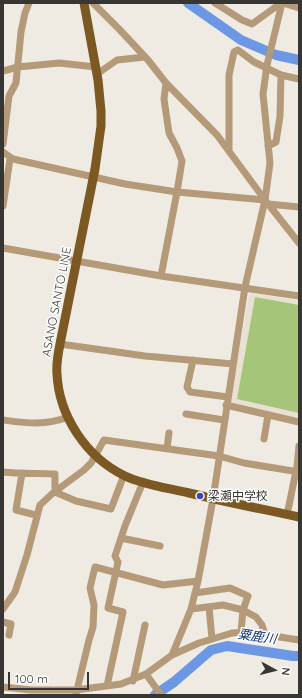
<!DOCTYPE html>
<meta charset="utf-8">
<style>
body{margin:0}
#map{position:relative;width:302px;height:698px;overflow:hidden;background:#efebe3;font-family:Quicksand,sans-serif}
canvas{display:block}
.frame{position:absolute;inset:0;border:4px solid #383633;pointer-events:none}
.north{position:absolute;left:254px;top:650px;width:40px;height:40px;-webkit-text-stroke:3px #fff;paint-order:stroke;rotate:97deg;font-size:11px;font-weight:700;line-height:16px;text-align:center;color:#383633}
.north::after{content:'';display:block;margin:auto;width:14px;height:18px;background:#383633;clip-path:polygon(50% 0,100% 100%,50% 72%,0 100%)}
.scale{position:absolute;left:8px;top:672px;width:81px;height:18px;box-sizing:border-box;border:2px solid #383633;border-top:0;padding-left:5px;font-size:12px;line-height:14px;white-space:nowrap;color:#383633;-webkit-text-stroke:3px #fff;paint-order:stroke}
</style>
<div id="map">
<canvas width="302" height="698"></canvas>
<div class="frame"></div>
<div class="north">N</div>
<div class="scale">100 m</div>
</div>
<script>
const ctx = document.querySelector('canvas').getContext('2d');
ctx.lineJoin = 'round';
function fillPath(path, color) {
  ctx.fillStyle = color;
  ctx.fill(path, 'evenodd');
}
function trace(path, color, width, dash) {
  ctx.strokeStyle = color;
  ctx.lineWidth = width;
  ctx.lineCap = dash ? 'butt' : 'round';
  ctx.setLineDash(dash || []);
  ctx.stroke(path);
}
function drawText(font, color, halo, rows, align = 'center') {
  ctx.font = font + ' Quicksand,"Noto Sans JP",sans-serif';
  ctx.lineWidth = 3;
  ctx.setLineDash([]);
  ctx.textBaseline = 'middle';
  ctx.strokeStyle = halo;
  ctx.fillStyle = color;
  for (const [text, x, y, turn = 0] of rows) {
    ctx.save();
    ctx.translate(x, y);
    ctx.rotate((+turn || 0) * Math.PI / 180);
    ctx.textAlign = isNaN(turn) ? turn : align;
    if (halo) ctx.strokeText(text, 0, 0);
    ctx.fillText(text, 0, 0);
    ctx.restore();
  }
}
fillPath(new Path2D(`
 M251 293 299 301V419L230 402 249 295Z`), '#e8e1d2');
fillPath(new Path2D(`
 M255 297 299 305V413L237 399Z`), '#a6c579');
trace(new Path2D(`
 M188 3 241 40 276 55 299 60
 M155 695 174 682 211 650 227 646 293 656H299`), '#6b97e4', 10);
trace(new Path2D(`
 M93 3 119 29 148 60 166 83 217 135 265 200 299 243
 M215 3 242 20 252 24 281 3
 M283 3 299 8
 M3 71 18 67 59 63 96 67
 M97 74 117 60 145 57
 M281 75 299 79
 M3 144 9 96 16 83 21 32 25 13 29 3
 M229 151V75L234 52 238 50 254 62 281 75 280 116 276 142 268 146
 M3 152 13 159 125 184 177 192 265 200
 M268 204 299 207
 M3 206 10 159
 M3 248 161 276 299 296
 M161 276 177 192 182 161 177 148 169 133 164 99 166 83
 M60 344 145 356 233 364
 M193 360 187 387 190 392 228 397
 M226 405 299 422
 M186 414 224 420
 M3 420C26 423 45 426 68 417
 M264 439 268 415
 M167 448 169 433
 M3 472C20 474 37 473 55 474V492L76 501 111 509 124 475
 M22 473 16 510 36 515
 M287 515 297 466 299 446
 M121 538 160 546
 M195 593 230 588 248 596 243 610 241 632
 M209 607 212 639
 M3 609 15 592 27 555 40 505 53 493 84 470 91 463 104 440 219 456 244 463 299 472
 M191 609 223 605 243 610 256 617 262 625 265 635
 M3 622 11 624 9 635
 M172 655 191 609 198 581 213 499 245 287 265 200 270 163 263 94 267 65 282 3
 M146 674 161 695
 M133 681 145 625
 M107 686 123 612 108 608 118 562 115 556 125 526 143 482
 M3 687 31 690H76L121 684 146 674 172 655 199 643 232 633 247 632 299 640
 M76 694 89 640 93 627 94 605 90 588 95 567 163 585 198 581`), '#b49a78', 7);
trace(new Path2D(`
 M84 3 98 80 101 111V126L95 169 60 344C58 354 56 364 57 374 59 416 86 457 125 476 144 485 168 488 189 493 225 502 262 509 299 517`), '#7c5822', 9);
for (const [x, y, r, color] of [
 [200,496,4,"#4641b7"]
]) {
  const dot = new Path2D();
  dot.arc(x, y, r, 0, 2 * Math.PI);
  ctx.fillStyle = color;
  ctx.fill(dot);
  trace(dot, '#fff', 1.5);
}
drawText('12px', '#383633', '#fff', [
 ["ASANO SANTO LINE",57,302,-79]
]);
drawText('12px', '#383633', '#fff', [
 ["梁瀬中学校",208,496]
], 'left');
drawText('italic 13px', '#0b3175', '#fff', [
 ["粟鹿川",257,637,8]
]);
</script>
